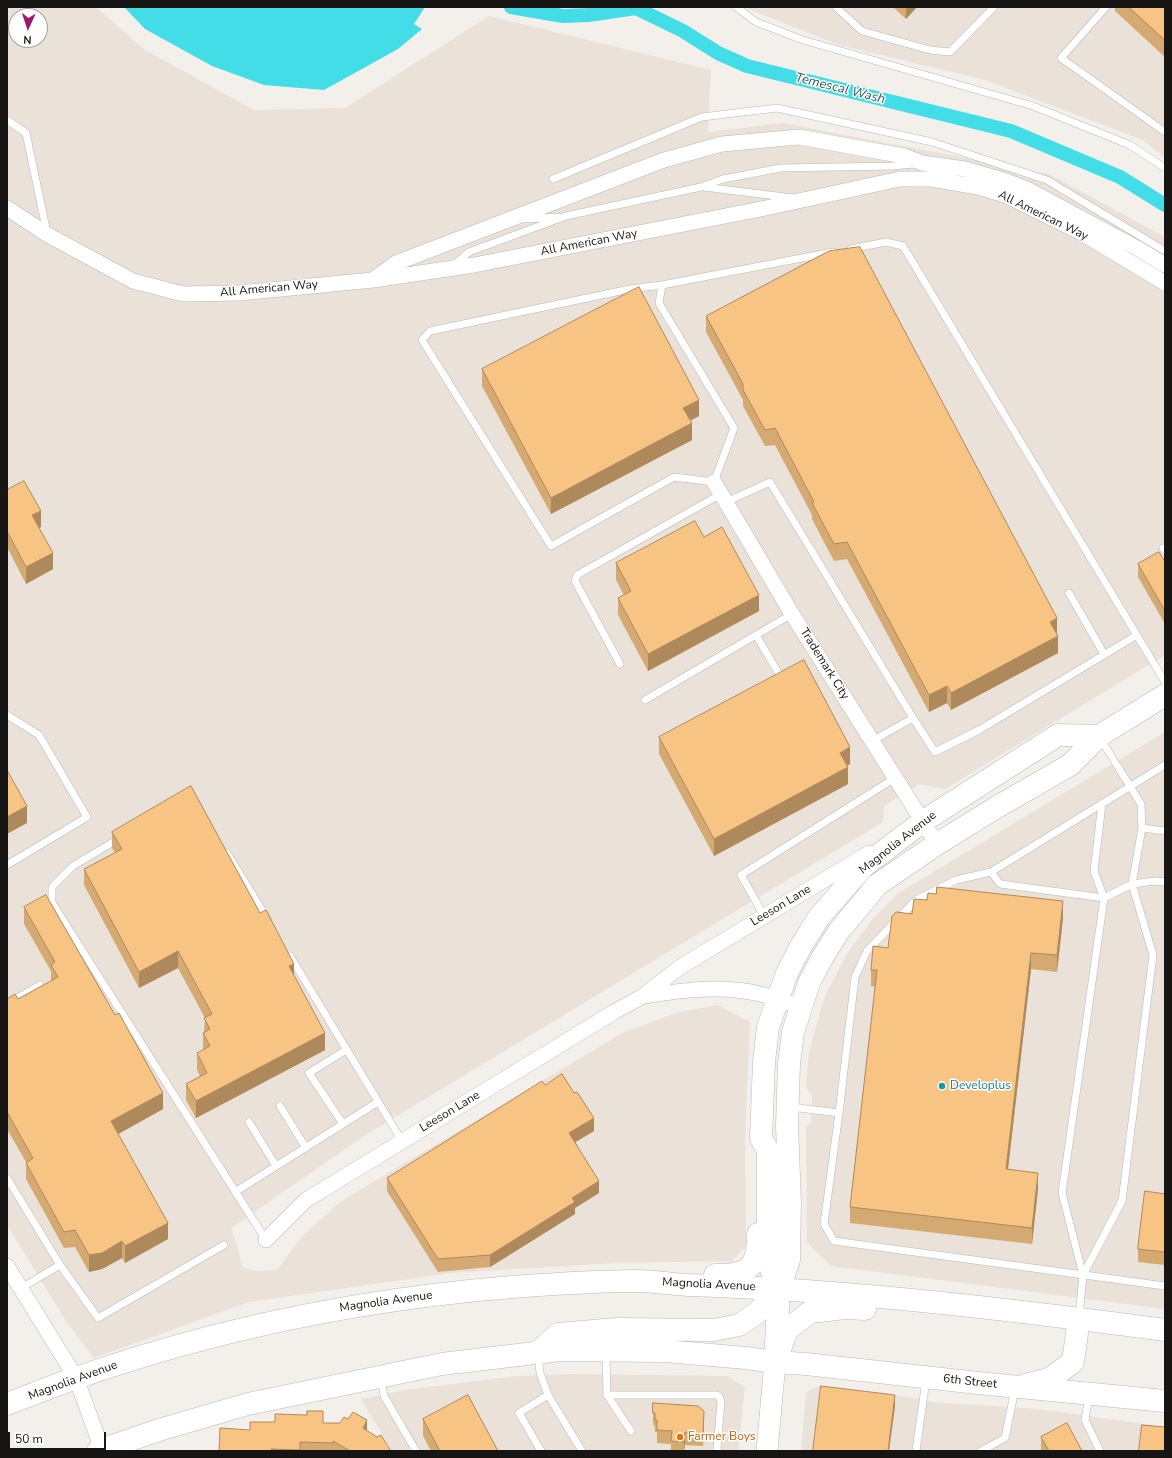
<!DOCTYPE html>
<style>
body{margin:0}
#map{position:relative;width:1172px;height:1458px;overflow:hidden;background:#f3f0ec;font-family:"Nunito Sans",sans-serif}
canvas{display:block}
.frame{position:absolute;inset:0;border:8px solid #171615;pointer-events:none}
.north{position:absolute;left:8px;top:8px;width:40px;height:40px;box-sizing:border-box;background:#fffefc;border:1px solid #a2a1a0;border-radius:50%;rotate:183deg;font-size:11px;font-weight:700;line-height:16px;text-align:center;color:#171615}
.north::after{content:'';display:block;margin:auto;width:14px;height:18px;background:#9b196d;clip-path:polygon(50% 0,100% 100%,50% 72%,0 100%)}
.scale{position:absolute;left:8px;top:1432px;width:98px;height:18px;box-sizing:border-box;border:2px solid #171615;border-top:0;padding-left:5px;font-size:12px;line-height:14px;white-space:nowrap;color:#171615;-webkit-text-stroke:3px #fffefc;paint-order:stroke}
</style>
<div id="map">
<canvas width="1172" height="1458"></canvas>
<div class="frame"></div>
<div class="north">N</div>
<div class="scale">50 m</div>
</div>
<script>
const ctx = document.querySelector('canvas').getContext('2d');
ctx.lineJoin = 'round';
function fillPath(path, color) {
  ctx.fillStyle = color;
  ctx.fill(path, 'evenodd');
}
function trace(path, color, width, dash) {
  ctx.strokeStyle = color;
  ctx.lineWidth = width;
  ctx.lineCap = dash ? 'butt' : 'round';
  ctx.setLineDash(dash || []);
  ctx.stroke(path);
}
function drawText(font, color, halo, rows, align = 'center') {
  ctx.font = font + ' "Nunito Sans",sans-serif';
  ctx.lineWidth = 3;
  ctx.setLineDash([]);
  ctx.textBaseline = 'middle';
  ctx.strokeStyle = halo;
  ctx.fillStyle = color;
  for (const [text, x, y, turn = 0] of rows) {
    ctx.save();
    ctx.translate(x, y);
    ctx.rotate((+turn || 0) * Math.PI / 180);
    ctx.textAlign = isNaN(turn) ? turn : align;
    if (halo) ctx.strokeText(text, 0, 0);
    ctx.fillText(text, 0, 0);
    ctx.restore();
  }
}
fillPath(new Path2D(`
 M7 7H96L145 50 254 110 345 108 489 16 711 70 708 132 783 123 1049 174 1165 237V655L945 789 919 784 884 806 883 822 364 1136 231 1228 239 1252 242 1267 255 1271 277 1270 302 1236 343 1200 624 1032 680 1012 717 1005 750 1022 745 1138 746 1246 732 1261 616 1263 451 1273 249 1302 94 1358 67 1323 7 1225ZM16 16H40V40H16Z
 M743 7H1165V158L1143 140 985 80 839 45Z
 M1165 732V1309L831 1266 807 1243 806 1127 811 1121 812 1096 806 1087 809 1052 824 998 848 952 874 917 897 894Z
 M572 1374 727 1376 745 1387 738 1451H392L361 1399 405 1390 517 1376Z
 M818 1386 914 1398 933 1402 1038 1409 1165 1427V1451H801L806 1392Z`), '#eae1d8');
fillPath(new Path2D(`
 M124 7H425L414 24 422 29 398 49 324 90 264 85 212 66 145 29Z`), '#43dde7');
trace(new Path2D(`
 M511 7 563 16 588 15 636 8 683 31 718 53 747 66 1011 131 1120 177 1165 205`), '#43dde7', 14);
const lane = new Path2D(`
 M736 7 756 22 803 40 1033 106 1130 145 1165 168
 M836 7 862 31 930 50 950 52 994 7
 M1106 7 1061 58 1165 132
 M7 120 26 133 47 233
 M553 179 702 117 777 108 932 142 1047 180 1165 251
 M704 187 793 198
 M525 219 558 217
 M851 249 886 242 903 246 1165 682
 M455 264 469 252 566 216 701 187 723 179 781 168 892 166 914 164
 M662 285 630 289 430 331 422 340 551 546 674 477 714 482 734 428 659 303 662 285 833 252
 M726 502 770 482 913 718
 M1163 548 1165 551
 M1069 593 1104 654
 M756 635 779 674
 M620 664 575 581 577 575 721 494
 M645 700 792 614
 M7 715 39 735 87 817 7 865
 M872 741 913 718 935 752 979 730 1137 635
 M1142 828 1165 831
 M120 838 73 866 52 887V903L266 1240
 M227 853 268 920
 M991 872 1000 884 1104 898 1094 871 1102 804
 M764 916 741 875 895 778
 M290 956 402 1141
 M7 1004 40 985
 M280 1106 306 1148
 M791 1107 839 1113 824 1224 834 1241 1165 1286
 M839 1113 855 977 867 951 916 900 956 880 991 872 1165 765
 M249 1122 276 1166
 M343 1124 309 1073 346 1050
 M7 1178 60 1265
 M235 1192 378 1102
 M1083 1275 1122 1201 1153 955 1132 884 1155 881 1165 882
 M21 1288 60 1265 98 1318 224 1245
 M1079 1317 1083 1275 1062 1193 1104 898 1132 884 1142 828 1141 804 1100 738
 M606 1353 607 1395H716L719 1396 721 1402 717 1449 718 1451
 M538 1355 540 1373 548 1395 582 1451
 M381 1378 384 1396 416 1451
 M607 1395 631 1431
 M1089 1395 1085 1420 1100 1451
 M541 1451 519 1413 548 1395
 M916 1451 926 1380
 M981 1451 1005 1438 1015 1389`);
const street = new Path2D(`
 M7 208 48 235 133 281 183 294 239 293 373 280 474 265 761 209 900 179H931L978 187 1005 195 1080 232 1165 283
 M375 278 396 263 664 160 722 144 799 137 904 156 922 163 965 169 1006 181 1029 190 1137 248 1165 265
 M714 482 792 614 937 844
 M644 996C683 990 721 985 760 994 774 997 788 1003 801 1007
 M266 1240 306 1200 614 1012 643 996 680 967 869 853
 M7 1266 76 1378 102 1449 104 1451`);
const secondary = new Path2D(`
 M767 1451 775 1362`);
const primary = new Path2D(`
 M715 1275C748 1275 758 1269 758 1234
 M779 1289 768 1261V1151L761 1138 764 1062 768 1027 787 973 801 946 819 917 864 866 922 822 1058 735 1099 736
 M779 1352 787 1330 810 1312 845 1308 865 1309
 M537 1353 558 1334 617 1329 714 1330 739 1325 757 1313 779 1289
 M775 1362 779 1289 789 1260 790 1201 787 1126 789 1064 793 1032 809 983 822 958 839 931 877 885 937 844 997 807 1070 765 1099 736 1165 695
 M1026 1385 1049 1379 1073 1362 1079 1319
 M7 1404C31 1395 55 1385 79 1377 219 1328 364 1299 512 1287 553 1284 594 1281 636 1281 653 1281 671 1284 689 1285 848 1290 1007 1309 1165 1330
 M98 1451 162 1429 248 1404 442 1364 560 1350 665 1351 746 1358 775 1362 806 1364 978 1383 1165 1401`);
trace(lane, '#bbb8b5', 8);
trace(street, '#bbb8b5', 16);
trace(secondary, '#bbb8b5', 22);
trace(primary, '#bbb8b5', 23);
trace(lane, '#fff', 7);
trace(street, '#fff', 15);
trace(secondary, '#fff', 21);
trace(primary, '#fff', 22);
fillPath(new Path2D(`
 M893 7H917L906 19Z
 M1115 7H1165V57L1115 11Z
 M706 316 1057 635 1058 653 951 710 947 703 929 712 847 559 834 561 812 519V515L775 445 765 446 743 406V400L706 332Z
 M482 369 699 416 690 421 692 440 551 514 482 386Z
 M7 490 41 527 39 528 53 569 26 584 8 549 7 550Z
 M704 537 759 611 648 671 618 615V598L624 595 616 580V563Z
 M1165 562V624L1138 577V564Z
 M659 737 850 764 847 766 848 784 714 856 659 754Z
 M112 832 294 976 325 1050 196 1118 186 1100V1084L200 1076 197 1070V1053L203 1050V1033L204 1032 205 1018 178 968 139 988 84 885V869L115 853 112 848Z
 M24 907 163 1109 118 1134 168 1239 125 1263 122 1258 102 1269 89 1272 75 1247 64 1248 26 1179V1162L7 1129V999H18L51 981V971L24 924Z
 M912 914 1063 918 1057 972 1031 969 1008 1169 1038 1189 1032 1244 850 1223V1207L876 987 871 986V970L888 948Z
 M545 1085 594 1131 575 1142 599 1193 575 1208V1214L490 1267 438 1272 387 1191V1178Z
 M1165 1194V1265L1138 1262V1249Z
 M653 1403 704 1424 703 1446 685 1445 684 1451H671V1444L657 1443V1432H655V1426L653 1425Z
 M423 1419 498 1451H431L423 1436Z
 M323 1423 367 1430V1431L391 1451H219L250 1430Z
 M1041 1437 1082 1451H1042L1041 1450Z`), '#d5a972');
fillPath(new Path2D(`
 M906 7H917L906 19Z
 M699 400V416L683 424V408Z
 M692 423V440L551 514V498Z
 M41 511V527L32 532V515Z
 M7 533H8L7 550Z
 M53 553V569L26 584V567Z
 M759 595V611L648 671V654Z
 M1057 618V635L1050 622Z
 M1058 636V653L951 710V693Z
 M947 686V703L929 712V695Z
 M850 747V764L840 769V753Z
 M848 767V784L714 856V839Z
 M27 806V823L7 834V817Z
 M1063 901V918L1057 972V955Z
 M178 951V968L139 988V972Z
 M1031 953V969L1006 1186V1169Z
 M294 964V980L289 966Z
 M325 1033V1050L196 1118V1101Z
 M163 1093V1109L111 1138V1121Z
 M594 1118V1131L569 1146V1133Z
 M1038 1173V1189L1032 1244V1228Z
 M599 1181V1193L575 1208V1214L490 1267V1255L572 1198Z
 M168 1223V1239L125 1263V1246Z
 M122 1241V1258L102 1269 89 1272V1255Z
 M895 1395V1407L889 1451H888Z
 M704 1411V1424L703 1446V1434Z
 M367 1420V1430L363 1438V1428Z
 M685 1432V1445L684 1451V1442Z`), '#ae895c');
const building = new Path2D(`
 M1129 7H1165V40Z
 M860 247 1057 618 1050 622 1058 636 951 693 947 686 929 695 847 542 834 544 812 503 814 502 775 428 765 430 743 390V384L706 316 829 251Z
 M639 287 699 400 683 408 692 423 551 498 482 369Z
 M24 481 41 511 32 515 53 553 26 567 8 533H7V490Z
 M695 521 704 537 722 527 759 595 648 654 618 598 631 591 616 563Z
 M1159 552 1165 562V611L1138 564Z
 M804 660 850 747 840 753 848 767 714 839 659 737Z
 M7 770 27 806 7 817Z
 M191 786 260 913 266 910 294 964 289 966 325 1033 196 1101 186 1084 207 1073 197 1053 210 1046 203 1033 210 1029 204 1018 212 1014 178 951 139 972 84 869 122 849 112 832Z
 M937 887 1063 901 1057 955 1031 953 1006 1169 1038 1173 1032 1228 850 1207 877 970H871L873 946 888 948 892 916 896 912 912 914 914 899 927 900 928 893 936 894Z
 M46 895 115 1015 119 1013 163 1093 111 1121 168 1223 125 1246 122 1241 102 1253 89 1255 75 1230 64 1232 26 1163 33 1158 7 1112V999L15 994 18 999 58 977 51 965 55 962 24 907Z
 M562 1074 574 1093 577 1092 594 1118 569 1133 599 1181 572 1198 575 1202 490 1255 438 1259 387 1178 542 1081 545 1085Z
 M1145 1191 1165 1194V1252L1138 1249Z
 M821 1386 895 1395 888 1451H813Z
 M468 1395 498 1451H440L423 1419Z
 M653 1403 698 1406 704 1411 703 1434 685 1432 684 1442 671 1441 672 1431 657 1430V1420H655V1413H653Z
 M307 1411H323V1423H340L344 1417 348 1419 353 1412 367 1420 363 1428 377 1437 381 1435 391 1451H350L333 1441V1443L300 1442V1450L271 1449V1451H219L220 1428 250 1430V1422H275V1414L307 1415Z
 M1067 1423 1082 1451H1049L1041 1437Z
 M1142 1425 1165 1427V1451H1139Z`);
fillPath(building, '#f8c484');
trace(building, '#ae895c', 1);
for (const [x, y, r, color] of [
 [942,1086,4,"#0f9aa8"],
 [680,1437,4,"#e8710a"]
]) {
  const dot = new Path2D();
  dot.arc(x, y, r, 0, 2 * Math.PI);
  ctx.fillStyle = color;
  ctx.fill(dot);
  trace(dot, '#fffefc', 1.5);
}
drawText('12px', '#171615', '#fffefc', [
 ["All American Way",1043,216,26],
 ["All American Way",589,243,-11],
 ["All American Way",269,289,-5],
 ["Trademark City",824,664,58],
 ["Magnolia Avenue",898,843,-38],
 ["Leeson Lane",781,906,-31],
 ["Leeson Lane",450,1112,-31],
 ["Magnolia Avenue",709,1285,3],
 ["Magnolia Avenue",386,1302,-8],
 ["Magnolia Avenue",73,1381,-20],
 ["6th Street",970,1382,6]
]);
drawText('12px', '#0d838f', '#fffefc', [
 ["Developlus",950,1086]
], 'left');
drawText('12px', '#c56008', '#fffefc', [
 ["Farmer Boys",688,1437]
], 'left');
drawText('italic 13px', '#205e62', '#fffefc', [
 ["Temescal Wash",840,89,14]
]);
</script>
